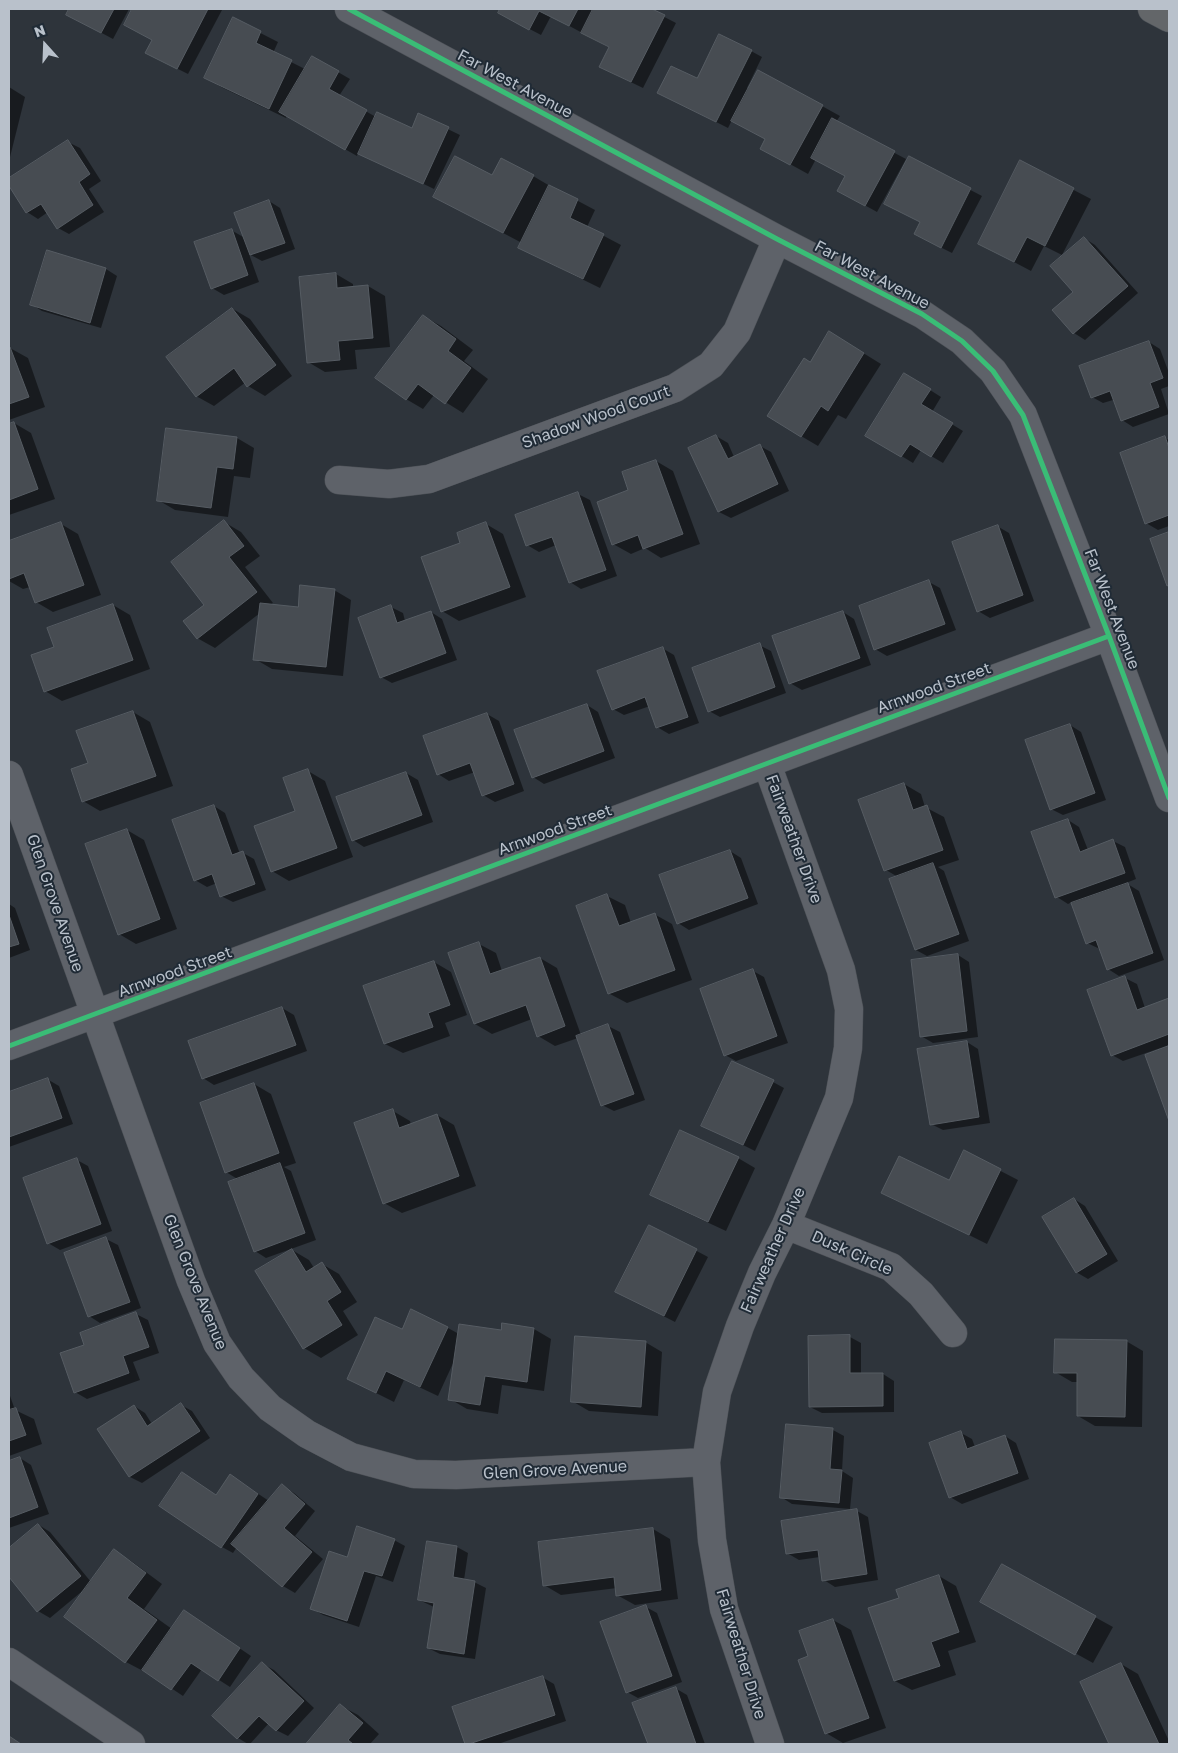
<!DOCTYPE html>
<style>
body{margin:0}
#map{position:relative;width:1178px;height:1753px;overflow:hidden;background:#2e343b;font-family:"Golos Text",sans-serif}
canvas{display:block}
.frame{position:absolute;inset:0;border:10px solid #b9c1cb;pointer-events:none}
.north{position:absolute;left:20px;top:20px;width:50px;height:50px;-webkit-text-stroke:4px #202b36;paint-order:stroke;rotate:340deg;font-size:14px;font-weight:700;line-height:20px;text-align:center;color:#b9c1cb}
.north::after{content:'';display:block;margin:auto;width:18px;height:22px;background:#b9c1cb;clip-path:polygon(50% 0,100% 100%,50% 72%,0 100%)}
</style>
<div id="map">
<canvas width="1178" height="1753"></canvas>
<div class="frame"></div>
<div class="north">N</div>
</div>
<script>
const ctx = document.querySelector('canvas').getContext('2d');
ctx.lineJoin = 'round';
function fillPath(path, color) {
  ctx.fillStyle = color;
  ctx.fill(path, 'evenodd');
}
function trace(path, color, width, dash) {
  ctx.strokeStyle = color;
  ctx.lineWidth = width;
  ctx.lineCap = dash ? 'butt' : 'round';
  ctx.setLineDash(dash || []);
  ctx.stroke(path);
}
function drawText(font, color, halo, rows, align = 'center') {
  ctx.font = font + ' "Golos Text",sans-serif';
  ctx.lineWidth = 4;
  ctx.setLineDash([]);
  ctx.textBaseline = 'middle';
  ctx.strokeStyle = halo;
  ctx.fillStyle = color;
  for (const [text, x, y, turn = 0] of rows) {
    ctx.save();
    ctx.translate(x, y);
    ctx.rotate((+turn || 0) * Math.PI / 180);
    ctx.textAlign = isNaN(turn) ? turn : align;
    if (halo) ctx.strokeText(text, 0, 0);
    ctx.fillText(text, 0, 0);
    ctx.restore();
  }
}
fillPath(new Path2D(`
 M71 9H129L113 39 68 15Z
 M134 9H221L222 10 188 74 158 59 154 40 125 25Z
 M502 9H649L676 23 643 88 612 73 610 48 551 16 541 35 499 13Z
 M233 19 278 42 273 53 305 69 312 57 350 79 339 96 376 117 412 130 419 115 460 135 434 189 358 152 357 156 287 116 286 118 223 88 206 78Z
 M751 51 762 57 747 88 749 89 759 71 840 116 836 122 906 159 877 212 850 197 847 176 816 159 808 174 779 158 767 139 732 120 728 128 659 93 697 80Z
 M9 87 25 97 9 161Z
 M68 142 80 148 101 181 89 189 104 212 69 234 58 228 48 212 38 219 27 212 9 184V180Z
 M909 158 982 196 952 253 926 240 921 222Z
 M1020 162 1091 199 1062 255 1044 246 1031 271 980 244Z
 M533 176 550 186 595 210 587 227 621 245 600 288 537 257 519 247 522 243 452 206 492 177Z
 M269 201 280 208 295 249 262 261 249 254 259 282 224 295 212 288 231 230 245 238Z
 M1084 238 1095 245 1138 293 1085 340 1074 333V292Z
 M47 251 106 269 117 276 101 328 42 311 31 304Z
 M336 274 353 284V288L368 286 385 296 390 347 355 350 357 369 325 372 308 362Z
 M233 309 250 319 292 376 265 396 248 386 246 382 214 406 196 396Z
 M423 316 441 326 473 350 464 361 488 379 463 413 434 395 423 409 406 399Z
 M1149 342 1160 349 1169 373V386L1161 389 1169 414 1133 427 1122 420 1113 400 1103 403 1092 397Z
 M847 343 881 364 846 419 838 415 818 446 801 436 810 363Z
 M10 348 28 358 45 407 9 420V349Z
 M916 381 941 397 932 412 963 431 943 463 921 450 913 463 867 435Z
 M14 423 31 433 55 499 9 515V425Z
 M716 436 728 443 734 457 760 446 771 452 789 491 731 518 719 512 690 449Z
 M237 438 254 448 250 478 234 476 228 517 175 510 158 500Z
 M1165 438 1169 440V526L1158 530 1146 523Z
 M656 461 673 471 700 544 661 558 645 548 631 554 613 544Z
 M578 494 590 500 617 576 581 589 570 582 556 545 539 552 527 545Z
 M224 522 241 532 260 556 245 567 273 603 270 605 299 608 334 590 351 600 343 676 272 669 255 659 260 613 215 648 197 638Z
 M61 524 78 534 101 595 53 612 36 602 30 587 23 589 9 581V543Z
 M486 524 503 534 526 597 459 621 442 611 462 544Z
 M997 526 1009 533 1034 601 990 618 978 611Z
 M1169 533V586L1151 539Z
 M929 582 940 588 956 630 887 656 875 649Z
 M113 605 130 615 150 669 62 701 45 691Z
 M391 607 403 613 405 621 431 612 442 619 457 660 392 683 381 677Z
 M843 612 854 619 871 665 802 690 790 683Z
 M759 645 771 651 786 693 720 717 709 711Z
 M662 648 674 655 699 723 669 734 657 727 650 706 624 715 613 709Z
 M587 705 598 712 615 758 544 784 533 777Z
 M133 712 150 722 173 786 100 811 83 801 89 764Z
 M487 714 499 721 524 791 495 802 483 795 475 772 449 781 438 774Z
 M1070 725 1081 732 1106 800 1063 815 1051 809Z
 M308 771 325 781 353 857 289 881 272 871 297 812Z
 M406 773 418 780 433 822 364 847 353 840Z
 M904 784 921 794 925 807 944 817 959 860 938 867 944 871 969 941 927 956 916 950 898 877 886 870Z
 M214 806 225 813 240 854 243 853 254 859 266 890 233 902 221 896 217 883 207 887 195 880Z
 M1068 820 1079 827 1088 850 1113 841 1125 847 1136 879 1126 883 1139 891 1164 960 1119 976 1108 969 1100 949 1087 943 1072 902 1068 904 1057 897Z
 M127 830 144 840 177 929 136 944 119 934Z
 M730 851 741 858 758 904 689 930 678 923Z
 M607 896 625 905 631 923 654 914 672 924 692 980 627 1003 610 994 578 906Z
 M9 904 15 908 30 950 9 958Z
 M479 944 496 953 502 971 540 958 557 968 581 1035 608 1026 620 1032 645 1100 614 1111 602 1105 578 1038 555 1046 538 1036 532 1019 492 1034 475 1024Z
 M958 955 969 962 978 1037 933 1043 921 1036Z
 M434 962 451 972 467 1015 445 1023 450 1036 403 1053 385 1044 365 987Z
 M753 971 764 977 788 1043 736 1061 725 1055Z
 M1125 978 1137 984 1145 1008 1169 999V1045L1123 1061 1112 1055Z
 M282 1008 294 1015 307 1051 214 1085 203 1078Z
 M967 1042 978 1049 990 1123 943 1130 931 1124Z
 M1169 1048V1117L1147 1056Z
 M47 1079 59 1086 73 1124 9 1147V1093Z
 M773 1082 784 1088 755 1151 703 1125Z
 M254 1084 271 1094 296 1163 284 1167 291 1171 316 1240 266 1258 255 1251 239 1180 226 1172Z
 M393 1111 410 1121 411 1125 437 1115 454 1125 476 1186 402 1213 384 1203Z
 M964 1152 1018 1180 987 1244 883 1192 950 1182Z
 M738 1158 755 1168 726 1231 668 1204 651 1195Z
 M77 1160 88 1166 112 1231 60 1250 48 1243Z
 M1074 1199 1085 1206 1118 1261 1088 1279 1076 1272Z
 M650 1226 708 1257 675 1322 628 1298Z
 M106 1239 118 1245 141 1308 100 1323 89 1316Z
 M292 1250 309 1260 314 1268 322 1264 339 1274 357 1302 343 1311 358 1335 321 1358 304 1348Z
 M136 1314 148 1320 159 1353 133 1362 140 1380 87 1399 75 1392 85 1345Z
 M503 1325 534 1329 551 1339 544 1391 502 1385 498 1414 467 1409 450 1399 455 1359 438 1396 404 1380 394 1402 348 1379 402 1331 448 1328 459 1334 502 1332Z
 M850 1337 861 1343V1374H883L894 1381V1412L822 1413 810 1407Z
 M1126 1341 1143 1351 1142 1427 1095 1426 1078 1416 1079 1382H1072L1055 1372Z
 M645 1342 662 1352 658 1416 589 1411 572 1401Z
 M9 1393 15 1410 34 1419 42 1444 9 1456Z
 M181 1405 192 1411 210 1438 142 1483 130 1477 99 1429 134 1406 145 1413 152 1424Z
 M787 1426 833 1430 844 1436 842 1471 853 1478 850 1509 792 1504 781 1497Z
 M961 1433 972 1439 975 1447 1005 1436 1016 1443 1029 1479 962 1504 950 1497Z
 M20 1458 31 1465 49 1514 9 1528V1462Z
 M242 1483 269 1501 282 1486 294 1493 315 1511 295 1536 323 1559 295 1593 283 1586 237 1547 233 1553 222 1547 217 1496Z
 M857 1511 868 1517 878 1580 835 1587 824 1580 820 1557 799 1560 787 1553Z
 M39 1525 50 1532 91 1582 114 1551 131 1561 162 1584 144 1609 172 1629 195 1618 251 1656 230 1687 202 1669 183 1696 144 1670 143 1671 126 1662 86 1588 50 1618 38 1611 9 1575V1550Z
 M653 1529 670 1539 678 1599 635 1605 617 1595V1588L561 1595 544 1585Z
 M394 1540 405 1546 393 1582 376 1576 359 1627 323 1615 311 1608 348 1559Z
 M457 1547 468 1553 464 1580 474 1582 486 1588 475 1659 440 1654 428 1648 434 1607 419 1600Z
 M1002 1566 1113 1627 1093 1663 999 1611Z
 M939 1576 956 1586 976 1642 948 1651 956 1675 912 1690 895 1681 901 1599Z
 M646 1607 657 1613 682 1682 638 1698 627 1692Z
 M833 1620 851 1630 886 1728 843 1743 826 1733 810 1657Z
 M263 1664 274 1670 314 1708 288 1736 276 1730 269 1723 250 1744H248L238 1738Z
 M1121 1664 1138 1674 1169 1741V1744H1110L1081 1682Z
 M542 1677 554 1684 566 1721 498 1744H466L454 1707Z
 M675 1688 687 1695 705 1744H649L634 1703Z
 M341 1706 358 1715 379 1734 370 1744H307Z`), '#0007');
const building = new Path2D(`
 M69 9H114L101 33 66 15Z
 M132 9H208L177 69 145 53 152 40 124 25Z
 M500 9H578L569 26 539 11 529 30 498 13Z
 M593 9H652L665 15 631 82 599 67 609 47 581 33Z
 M233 17 261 31 256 43 292 60 269 109 204 78Z
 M719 34 752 50 716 122 657 93 671 66 697 78Z
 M312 56 339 71 329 89 367 110 345 150 279 112Z
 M758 70 823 105 790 165 760 149 765 139 731 121Z
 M377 112 412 128 418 113 449 127 423 184 358 154Z
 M832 118 895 151 865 206 837 191 845 176 811 158Z
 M68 140 90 174 79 182 93 205 57 229 41 204 26 213 9 186V178Z
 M455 156 492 175 501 158 534 175 503 233 433 197Z
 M909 156 971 188 941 248 914 234 920 222 884 204Z
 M1020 160 1074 188 1045 246 1027 237 1014 262 978 244Z
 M549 185 578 199 570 218 604 234 583 279 518 248Z
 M269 200 285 243 250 255 234 213Z
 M232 229 248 275 211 289 194 242Z
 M1084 237 1128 286 1073 334 1052 310 1073 292 1050 266Z
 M47 250 106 268 90 323 30 305Z
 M336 273 337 288 368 285 373 338 338 341 340 360 307 363 299 277Z
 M232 308 276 365 247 387 234 368 196 397 166 357Z
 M423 315 456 339 448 351 471 368 445 404 418 384 406 400 375 378Z
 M829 331 864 353 828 411 821 406 801 437 767 416 804 358 810 362Z
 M1149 341 1163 378 1150 383 1159 407 1121 421 1110 391 1091 398 1079 366Z
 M9 347H10L29 397 9 404Z
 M904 373 931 389 921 404 953 423 931 457 910 444 901 457 865 436Z
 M14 422 38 489 9 500V424Z
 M166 428 237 437 233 469 217 467 211 508 157 501Z
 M716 435 728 459 760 444 778 484 718 512 688 448Z
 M1165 436 1169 448V515L1145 524 1120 453Z
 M656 460 683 534 643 549 638 535 612 545 597 502 628 490 622 472Z
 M578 492 606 570 569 583 552 537 526 546 515 515Z
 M224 520 244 546 229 557 257 592 197 639 183 621 204 605 171 562Z
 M61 522 84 585 35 603 24 573 9 579V541Z
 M486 522 510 587 441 612 421 557 460 543 457 533Z
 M998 525 1023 595 977 612 952 542Z
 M1169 532V585L1167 586 1150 539Z
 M929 580 945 624 874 650 859 606Z
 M300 585 335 589 326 667 253 660 260 603 298 607Z
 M113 604 133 660 44 692 31 655 54 647 47 628Z
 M391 605 397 623 431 611 446 653 380 678 358 618Z
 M843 611 860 658 789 684 772 636Z
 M760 643 775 687 708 712 692 668Z
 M663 647 688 717 656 728 645 697 612 710 597 671Z
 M587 704 604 751 532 778 514 730Z
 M133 711 156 776 82 802 71 769 88 763 76 731Z
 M487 713 514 784 482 796 470 763 437 775 423 736Z
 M1070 724 1095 793 1050 810 1025 740Z
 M308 769 337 848 271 872 254 826 295 811 283 778Z
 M406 772 422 815 352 841 336 797Z
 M904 783 913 810 927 805 943 850 884 871 858 800Z
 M214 805 232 855 243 851 255 884 220 897 212 874 194 881 172 820Z
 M1068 819 1080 852 1113 839 1125 873 1055 898 1031 832Z
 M127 829 160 919 118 935 85 844Z
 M730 850 748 898 677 924 659 875Z
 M933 863 959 934 915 950 889 879Z
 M1128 883 1153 953 1107 970 1096 940 1086 944 1071 903Z
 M607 894 619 926 655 913 675 970 608 994 576 906Z
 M9 915 19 944 9 947Z
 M479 942 490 974 540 957 565 1026 537 1037 526 1005 474 1024 448 953Z
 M958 954 967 1031 920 1037 911 960Z
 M434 961 450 1005 428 1013 433 1027 384 1044 363 986Z
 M753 969 777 1036 724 1056 700 989Z
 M1125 976 1137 1010 1169 998V1034L1111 1056 1087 990Z
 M282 1007 296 1045 202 1079 188 1041Z
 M608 1024 634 1094 601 1106 576 1036Z
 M967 1041 979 1117 930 1125 917 1049Z
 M1169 1046V1121L1145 1055Z
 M732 1061 774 1080 743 1145 701 1126Z
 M48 1078 62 1118 9 1137V1092Z
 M254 1083 279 1153 225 1173 200 1103Z
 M393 1109 399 1128 437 1114 459 1176 383 1204 354 1123Z
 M680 1130 739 1157 708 1222 650 1195Z
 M964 1150 1001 1169 969 1235 881 1193 899 1156 949 1180Z
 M77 1158 101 1224 47 1244 23 1178Z
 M280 1163 305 1233 254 1252 228 1182Z
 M1074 1198 1107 1254 1076 1273 1042 1217Z
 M649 1225 697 1249 664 1316 615 1292Z
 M106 1237 130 1302 88 1317 64 1253Z
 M292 1249 306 1272 322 1262 341 1292 327 1301 342 1325 303 1349 255 1271Z
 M411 1309 448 1327 420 1387 386 1371 376 1393 347 1379 375 1317 402 1329Z
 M136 1312 149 1347 123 1356 129 1373 74 1393 60 1353 84 1345 80 1333Z
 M502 1323 534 1328 527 1382 485 1376 480 1405 448 1400 459 1324 501 1330Z
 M850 1335V1373H883V1406L809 1407 808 1336Z
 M575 1336 646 1341 641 1407 571 1402Z
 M1055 1339 1127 1340 1125 1417 1077 1416V1373H1054Z
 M181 1403 200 1431 129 1477 97 1429 134 1405 147 1426Z
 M16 1408 26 1435 9 1441V1410Z
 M786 1424 833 1428 830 1469 842 1470 839 1503 780 1498Z
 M961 1431 967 1449 1005 1435 1018 1473 949 1498 929 1443Z
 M20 1457 38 1507 9 1518V1461Z
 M182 1472 216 1495 230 1474 258 1494 221 1548 159 1506Z
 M282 1484 305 1504 284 1528 312 1552 282 1587 231 1544Z
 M857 1509 867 1574 822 1581 818 1550 786 1554 781 1521Z
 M38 1524 81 1576 37 1612 9 1577V1548Z
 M357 1526 395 1539 382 1576 364 1571 347 1621 310 1609 329 1551 347 1557Z
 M653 1528 661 1590 616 1596 614 1577 543 1586 538 1542Z
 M427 1541 457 1546 453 1577 475 1581 464 1654 427 1648 434 1603 418 1600Z
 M114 1549 146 1573 127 1598 157 1620 125 1663 64 1617Z
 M1002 1564 1096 1616 1075 1655 980 1602Z
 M939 1575 959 1632 931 1642 940 1666 894 1681 868 1608 899 1598 896 1590Z
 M646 1605 672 1676 626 1693 600 1622Z
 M184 1610 240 1648 218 1681 191 1663 171 1690 142 1670Z
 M833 1619 869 1718 825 1734 798 1660 808 1656 799 1631Z
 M262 1662 304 1701 276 1731 259 1716 237 1739 212 1716Z
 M1121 1663 1159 1744H1109L1080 1682Z
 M543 1676 555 1715 469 1744H465L452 1707Z
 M676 1687 696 1744H648L632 1703Z
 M340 1704 363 1723 348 1740 353 1744H306Z
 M9 1736 21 1744H9Z`);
fillPath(building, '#474c52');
trace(building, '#565c63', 1);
const minor = new Path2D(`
 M349 9 777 239 922 314 962 341 993 371 1023 415 1109 636 1169 798
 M339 480 389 484 429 479 675 388 711 365 737 332 777 239
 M767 764 841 970 849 1009 848 1048 839 1098 786 1225 762 1273 740 1326 717 1392 706 1462 712 1540 724 1609 770 1744
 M9 775 191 1281 217 1343 241 1378 270 1408 307 1434 351 1457 414 1474 456 1475 706 1462
 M9 1046 1109 636
 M786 1225 891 1267 921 1294 953 1333
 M9 1662 131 1744`);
const motorway = new Path2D(`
 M1152 9 1169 18`);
trace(minor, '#4c5056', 29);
trace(motorway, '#4a5057', 29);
trace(minor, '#5e6269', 28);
trace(motorway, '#636669', 28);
trace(new Path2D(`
 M349 9 777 239 922 314 962 341 993 371 1023 415 1109 636 1169 798
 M9 1046 1109 636`), '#3abd76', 5);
drawText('16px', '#b9c1cb', '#202b36', [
 ["Far West Avenue",515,84,28],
 ["Far West Avenue",872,275,28],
 ["Shadow Wood Court",596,417,-20],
 ["Far West Avenue",1112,609,69],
 ["Arnwood Street",934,688,-20],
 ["Arnwood Street",555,830,-20],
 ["Fairweather Drive",794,839,70],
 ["Glen Grove Avenue",55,903,71],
 ["Arnwood Street",175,972,-20],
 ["Fairweather Drive",773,1250,-66],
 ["Dusk Circle",852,1253,24],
 ["Glen Grove Avenue",195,1282,68],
 ["Glen Grove Avenue",555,1470,-3],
 ["Fairweather Drive",741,1654,73]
]);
</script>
